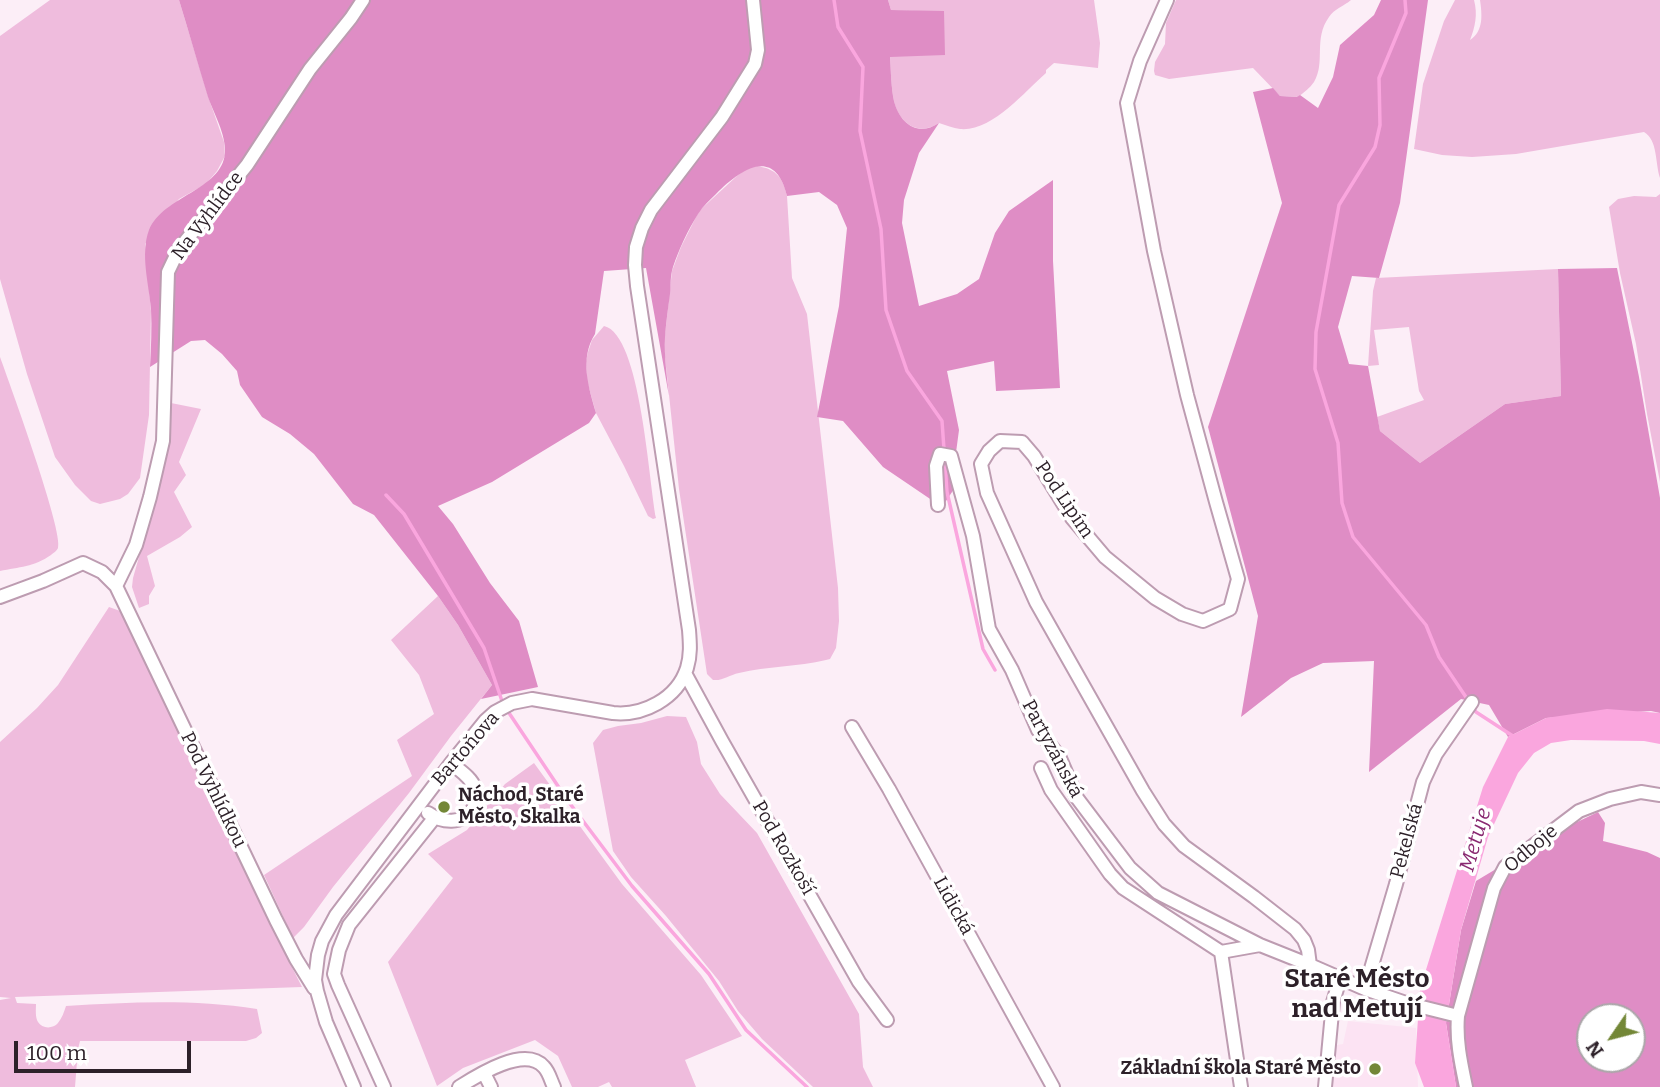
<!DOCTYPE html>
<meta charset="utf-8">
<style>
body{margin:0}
#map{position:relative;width:1660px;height:1087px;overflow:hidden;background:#fceef7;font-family:Bitter,serif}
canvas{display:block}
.north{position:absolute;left:1576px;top:1003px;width:70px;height:70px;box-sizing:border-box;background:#fff;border:2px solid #aba6a9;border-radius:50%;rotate:235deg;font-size:19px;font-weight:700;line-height:28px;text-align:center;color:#2d2129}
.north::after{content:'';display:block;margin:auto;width:24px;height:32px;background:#738737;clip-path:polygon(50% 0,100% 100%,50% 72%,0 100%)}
.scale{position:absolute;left:14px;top:1041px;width:177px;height:32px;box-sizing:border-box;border:4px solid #2d2129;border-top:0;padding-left:9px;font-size:21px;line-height:24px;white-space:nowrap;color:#2d2129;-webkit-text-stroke:5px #fff;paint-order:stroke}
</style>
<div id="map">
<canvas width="1660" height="1087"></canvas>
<div class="north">N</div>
<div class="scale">100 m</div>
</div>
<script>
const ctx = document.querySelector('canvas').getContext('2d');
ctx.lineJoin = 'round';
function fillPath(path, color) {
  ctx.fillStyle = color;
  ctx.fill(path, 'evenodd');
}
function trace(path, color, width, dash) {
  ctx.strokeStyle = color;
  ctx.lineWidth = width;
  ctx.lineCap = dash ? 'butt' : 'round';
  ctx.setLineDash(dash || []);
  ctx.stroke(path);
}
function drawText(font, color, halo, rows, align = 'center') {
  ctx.font = font + ' Bitter,serif';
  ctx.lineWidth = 7;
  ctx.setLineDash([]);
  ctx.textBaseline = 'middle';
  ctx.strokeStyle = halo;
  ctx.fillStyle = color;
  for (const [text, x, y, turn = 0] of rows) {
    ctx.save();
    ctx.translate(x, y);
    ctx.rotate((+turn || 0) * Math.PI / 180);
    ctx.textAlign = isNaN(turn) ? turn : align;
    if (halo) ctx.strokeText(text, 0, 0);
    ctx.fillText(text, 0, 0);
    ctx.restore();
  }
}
fillPath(new Path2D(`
 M1348 1021 1416 1028 1418 1087H1331L1336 1045 1343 1044Z`), '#fce3f3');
fillPath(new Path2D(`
 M50 0H179L209 99 224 142 225 156 217 171 206 184 179 199 145 244 151 311 149 415 140 478 128 494 120 499 100 504 91 501 75 485 55 457 27 374 0 279V36Z
 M888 0H1094L1100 43 1098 68 1054 63 1046 70V73C1024 92 992 132 960 129 953 128 946 125 939 123 918 137 899 123 894 101 891 87 891 71 890 56L944 12 891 10Z
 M1176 0H1351C1344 6 1334 9 1329 17 1313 39 1326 62 1314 82 1310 88 1304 92 1298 97L1280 96 1253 68 1169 79 1155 75 1154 71 1155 62 1165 44 1166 23Z
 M1455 0H1474C1478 15 1475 27 1470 40 1484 31 1482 14 1480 0H1660V178C1655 163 1658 140 1644 132L1516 154 1472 157 1442 155 1414 149 1423 84 1444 21Z
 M757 166C777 169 783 178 787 196L792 278 807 314 838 588 839 621 836 648 830 659 826 660C798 667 767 666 739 673 729 675 723 681 713 680L707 674 679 489 665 357V335L672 271 681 247 699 211 738 175 748 168Z
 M1660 194V482L1647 414 1636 344 1620 273 1609 207 1618 199 1634 196 1656 197Z
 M1558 269 1561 396 1505 404 1420 463 1380 431 1377 417 1424 400 1419 391 1409 327 1374 330 1379 365 1368 366 1373 291 1376 278Z
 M604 326C641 334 649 484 656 518L653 519 648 516 624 466 596 413 587 381 586 361 588 352 592 340Z
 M0 357C9 382 64 532 58 548 57 551 53 553 51 555 34 567 19 567 0 571Z
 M171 403 201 409 179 462 186 475 174 492 192 527 180 537 147 556 155 586 149 596V604L139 608 132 587 133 578 162 476 167 456Z
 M438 596 458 625 492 685 451 736 409 793 333 887 304 927 293 938 264 875 412 776 397 740 434 714 419 675 391 640Z
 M109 607 123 612 271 926 302 987 15 997 17 1003 36 1004C36 1009 35 1017 38 1022 42 1029 53 1029 58 1023 62 1018 64 1012 66 1006 130 1002 194 999 257 1009L262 1033 256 1038 246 1041H80L78 1049 75 1087H0V1000L11 998 0 997V742L37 708 58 685Z
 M667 716 686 717 697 742 701 764 720 794 757 833 859 1014 863 1067 873 1087H813L762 1039 738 1011 719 981 666 916 631 877 613 851 593 743 603 730 618 726 641 723Z
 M534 763 622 884 701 975 742 1036 685 1060 696 1087H612L609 1082 598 1087H572L558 1056 535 1040 463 1068 437 1086 388 962 453 878 428 854 467 830 505 784Z`), '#efbcdd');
fillPath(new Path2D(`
 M179 0H888L891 10 944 11 945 55 890 57C891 71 891 87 894 101 900 124 918 137 939 123L919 153 904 200 902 223 919 306 957 294 979 279 995 233 1009 211 1053 180V261L1060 388 996 391 994 361 947 371 959 430 953 475 956 486 942 507 883 467 843 421 817 417 839 306 847 228 837 205 819 192 787 196C775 146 741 169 716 194 710 200 703 206 698 214 688 230 679 249 673 267 670 276 671 285 670 294 668 308 666 323 665 337 664 357 667 376 669 396L646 268 604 271 595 334C579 359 589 388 596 413L589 423 492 482 438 506 453 524 490 583 519 621 538 687 481 699 492 685 458 625 438 596 374 515 353 504 314 454 290 434 262 417 240 385 237 371 222 354 205 340 191 341 150 367C151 348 152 328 151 309 149 284 140 254 149 230 163 196 222 190 225 153 226 134 214 114 208 97 198 65 189 32 179 0Z
 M1381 0H1428L1400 203 1379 278 1352 276 1338 327 1349 364 1368 366 1380 431 1420 463 1505 404 1561 396 1558 269 1617 268 1639 377 1660 498V713L1651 711 1546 718 1508 737 1489 705 1461 699 1369 772 1374 661 1323 663 1291 678 1241 717 1258 616 1208 427 1282 203 1253 92 1273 88 1280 96 1297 97 1300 95 1318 108 1333 77 1340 45 1374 15Z
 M1598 812 1605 823 1603 841 1647 852 1660 858V1087H1456L1446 1023 1461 930 1476 881 1521 854 1544 838ZM1590 1017H1632V1059H1590Z`), '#df8dc5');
fillPath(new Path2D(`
 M1607 709 1660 713V744L1644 741 1571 740 1551 743 1534 753 1518 773 1488 837 1461 930 1446 1023 1456 1087H1424L1415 1063 1420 989 1483 787 1508 737 1546 718Z`), '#faa6de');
trace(new Path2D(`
 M834 0 838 27 863 67 860 131 881 229 886 310 907 371 942 421 947 492 983 649 995 670
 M1405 0 1406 13 1379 78 1380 125 1375 147 1339 205 1316 332 1315 369 1338 443 1342 503 1353 537 1426 625 1439 657 1476 712 1516 738
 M386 495 404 514 484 648 503 704 568 801 632 886 709 974 746 1030 807 1087`), '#faa6de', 3.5);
const minor = new Path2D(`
 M1167 0 1140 61 1127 103 1154 251 1187 395 1216 502 1238 579 1230 609 1203 621 1182 614 1155 598 1105 557 1072 518 1034 456 1022 442 1000 441 989 451 981 464 987 493 1036 602 1143 791 1164 824 1184 846 1254 897 1295 929 1304 940 1308 950 1310 965
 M938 505 936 466 940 454 951 456 973 536 989 629 1012 670 1038 730 1059 756 1077 798 1130 868 1158 893 1260 945 1310 965 1365 989 1406 1003 1458 1016
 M116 586 136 545 150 497 163 441 168 272 179 249 247 165 310 69 351 18 363 0
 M0 597 43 581 83 563 102 572 116 586 276 920 296 959 314 988
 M685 673 722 741 859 982 887 1020
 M852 727 889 789 1053 1087
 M1041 768 1051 790 1110 874 1123 888 1221 952
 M428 813C442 823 462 825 473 809 476 803 477 795 475 788 471 777 459 770 451 763
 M1365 989 1396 884 1423 782 1436 754 1472 702
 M484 1073 491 1087
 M354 1087 326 1022 317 991 315 980 318 955 322 941 336 915 451 763 485 721 495 712 512 703 532 699 613 713C643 716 677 699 687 668 691 655 690 643 689 630L637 286 635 265 636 247 642 228 651 210 722 117 755 64 758 50 753 0
 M384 1087 338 985 334 974 339 950 349 925 435 817
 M459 1087C478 1075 525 1045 544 1067 549 1072 551 1081 554 1087
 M1241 1087 1221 952 1260 945
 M1325 1087 1333 1002 1340 979
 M1466 1087C1461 1063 1456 1041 1458 1016L1494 888 1505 867 1579 811 1610 799 1641 792 1660 795`);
trace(minor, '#bd9cb1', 16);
trace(minor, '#fff', 12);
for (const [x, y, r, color] of [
 [444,807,7,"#738737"],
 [1375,1069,7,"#738737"]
]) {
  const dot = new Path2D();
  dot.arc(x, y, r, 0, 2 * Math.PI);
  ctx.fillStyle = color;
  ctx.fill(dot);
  trace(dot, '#fff', 2.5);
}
drawText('19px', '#2d2129', '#fff', [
 ["Na Vyhlídce",208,216,-53],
 ["Pod Lipím",1064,500,56],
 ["Bartoňova",466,749,-49],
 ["Partyzánská",1052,749,62],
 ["Pod Vyhlídkou",213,790,64],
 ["Pekelská",1407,841,-75],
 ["Pod Rozkoší",783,848,60],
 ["Odboje",1531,849,-40],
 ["Lidická",953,906,61]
]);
drawText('bold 19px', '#2d2129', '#fff', [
 ["Náchod, Staré",458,796],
 ["Město, Skalka",458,818],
 ["Základní škola Staré Město",1361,1069,"right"]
], 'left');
drawText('italic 21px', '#892a71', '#fff', [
 ["Metuje",1476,840,-74]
]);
drawText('bold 26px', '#2d2129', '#fff', [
 ["Staré Město",1357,980],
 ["nad Metují",1357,1010]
]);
</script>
